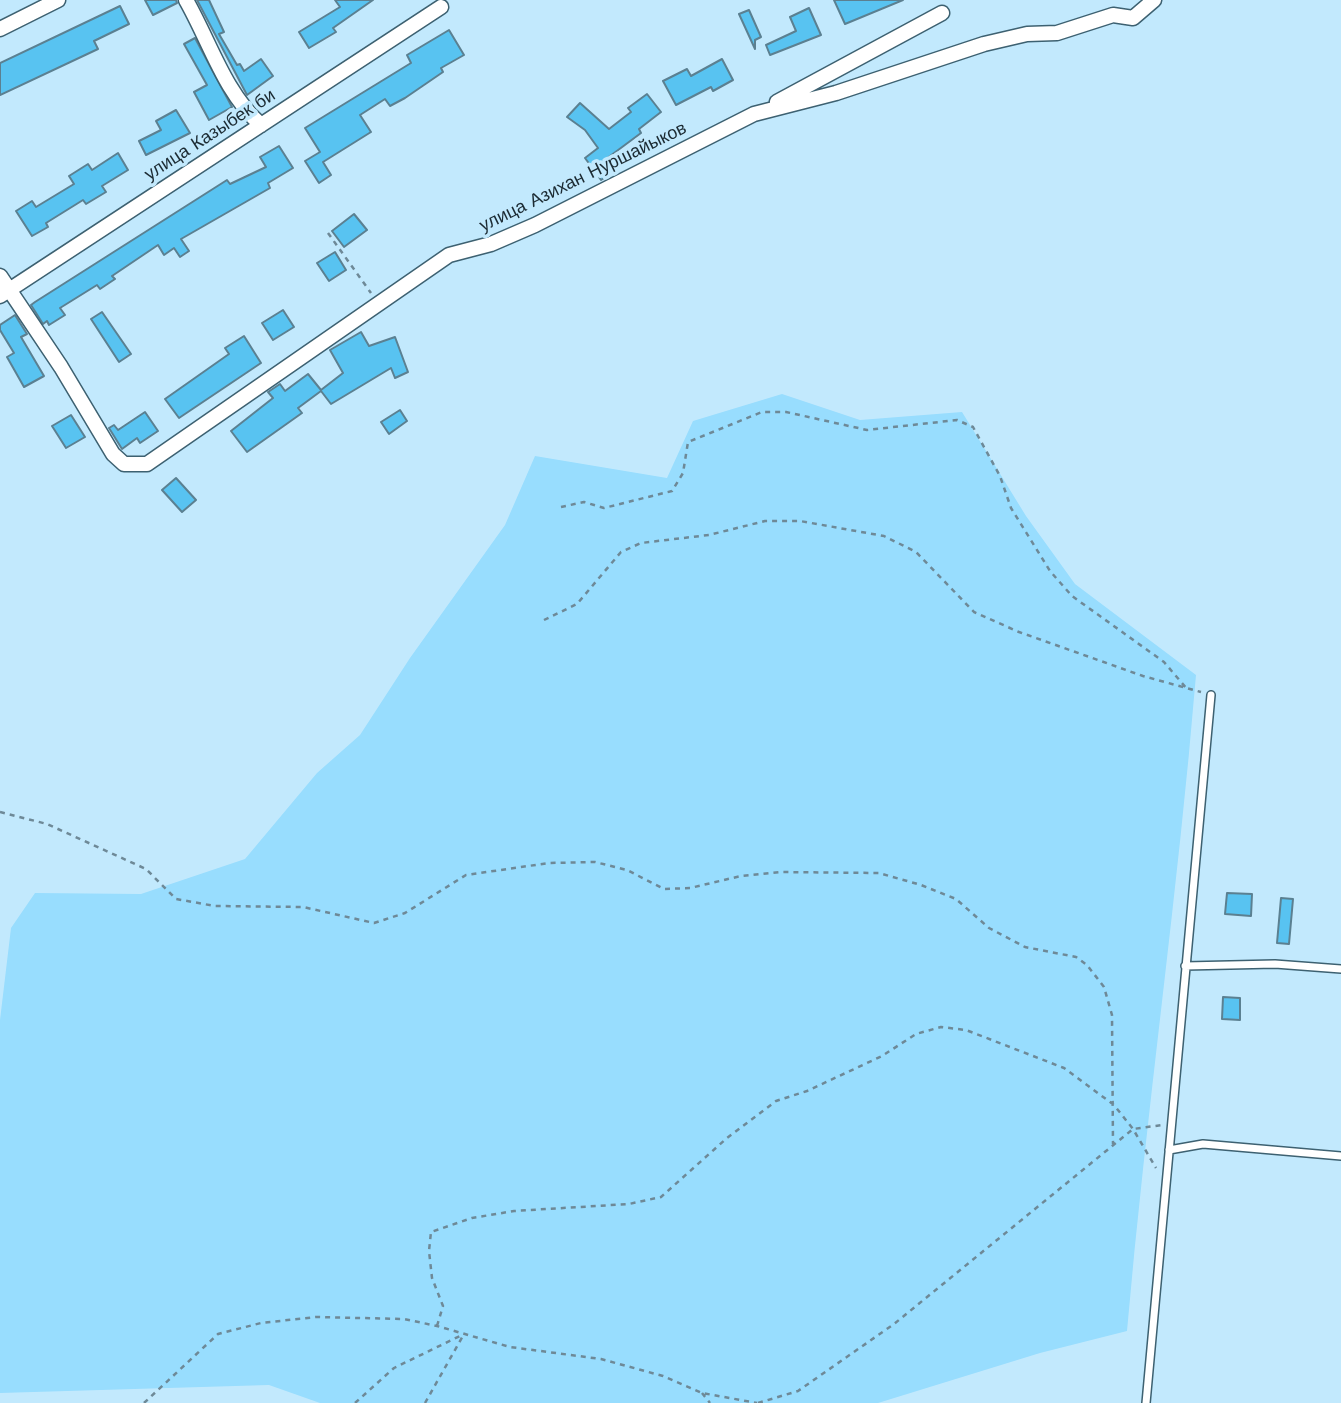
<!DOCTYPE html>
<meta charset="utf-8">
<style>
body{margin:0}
canvas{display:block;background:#c2e9fd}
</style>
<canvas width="1341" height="1403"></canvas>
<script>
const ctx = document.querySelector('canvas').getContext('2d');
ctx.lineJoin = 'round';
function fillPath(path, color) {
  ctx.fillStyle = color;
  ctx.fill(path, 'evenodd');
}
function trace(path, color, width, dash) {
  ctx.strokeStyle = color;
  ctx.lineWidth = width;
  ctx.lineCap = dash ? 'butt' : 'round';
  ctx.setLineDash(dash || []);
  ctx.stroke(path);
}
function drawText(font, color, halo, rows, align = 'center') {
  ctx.font = font + ' "Work Sans",sans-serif';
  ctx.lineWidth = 7;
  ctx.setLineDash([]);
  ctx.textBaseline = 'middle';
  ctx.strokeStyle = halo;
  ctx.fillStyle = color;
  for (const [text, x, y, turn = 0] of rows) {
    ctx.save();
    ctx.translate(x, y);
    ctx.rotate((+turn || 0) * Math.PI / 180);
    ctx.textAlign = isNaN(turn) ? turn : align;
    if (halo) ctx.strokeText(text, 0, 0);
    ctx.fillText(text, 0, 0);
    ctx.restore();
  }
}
fillPath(new Path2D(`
 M782 394 860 420 962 412 1026 516 1075 584 1196 675C1178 894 1146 1112 1127 1331L1040 1353 878 1403H320L269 1385 0 1393V1020L11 928 35 893 141 894 245 859 317 773 360 735 410 658 505 525 535 456 667 478 693 421Z`), '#98ddfe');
const building = new Path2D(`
 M145 0H176L177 3 153 15Z
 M197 0H209L224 32 219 34 237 65 240 64 244 71 261 59 273 76 247 95Z
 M335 0H373L333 28 336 32 309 48 299 32 340 7Z
 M834 0H903L845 24Z
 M120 6 129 24 94 41 98 49 0 95V63Z
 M809 8 821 35 770 55 766 45 796 31 790 17Z
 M749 10 761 37 755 40V49L739 14Z
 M449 30 464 55 441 68 443 72 405 98 390 106 385 99 360 115 371 132 323 162 331 175 319 183 305 161 320 152 305 128 411 63 407 55Z
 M195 38 232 107 209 120 194 92 207 85 184 44Z
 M722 59 733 80 713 91 711 87 676 105 663 81 687 69 691 76Z
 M647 94 661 112 639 129 641 133 602 162 610 174 601 180 585 158 598 148 585 130 567 117 580 103 609 129 631 112 628 108Z
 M176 110 190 133 146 155 139 141 161 130 156 121Z
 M279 146 293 168 268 183 270 188 181 239 189 251 180 257 174 248 164 255 158 245 112 276 115 279 100 289 97 285 60 308 65 315 49 325 47 321 43 324 31 305 35 302 227 180 230 184 266 167 260 157Z
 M118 153 128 170 102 186 106 192 86 204 83 200 46 223 48 227 32 236 16 211 32 201 36 207 74 184 69 176 88 164 92 170Z
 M354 214 367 230 344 247 332 231Z
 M335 252 346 270 329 281 317 263Z
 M283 310 294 327 273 340 262 323Z
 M102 312 131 354 119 362 91 319Z
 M15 315 27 334 21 337 44 376 24 387 7 357 14 353 0 330V325Z
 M361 332 369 346 395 337 408 372 395 378 391 368 331 404 321 391 298 408 302 413 247 452 231 431 273 398 268 392 280 384 285 391 308 374 321 390 343 373 330 350Z
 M244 336 261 363 179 418 165 399 229 354 225 348Z
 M400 410 407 421 389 434 381 422Z
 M145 412 158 431 140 443 137 438 122 449 109 428 114 425 118 430Z
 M71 415 85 437 66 448 52 426Z
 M176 478 196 500 182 512 162 490Z
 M1227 893 1252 894 1251 916 1225 914Z
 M1281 898 1293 899 1289 944 1277 943Z
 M1223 997 1240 998V1020L1222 1019Z`);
fillPath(building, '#58c3f1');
trace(building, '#5b8091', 2);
const lane = new Path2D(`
 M1185 966 1275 964 1341 969
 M1169 1150 1203 1144 1341 1156
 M1146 1403 1211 695`);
const street = new Path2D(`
 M186 0C210 42 224 92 261 125
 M0 29 58 0
 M777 102 942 13
 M0 276 61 367 113 454 124 464H147L449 255 491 244 535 225 754 114 836 93 984 44 1027 34 1057 33 1113 15 1133 18 1154 0
 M0 296 441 7`);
trace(lane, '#3d6171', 10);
trace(street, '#3d6171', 17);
trace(new Path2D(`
 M328 233 371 293
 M561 507 584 502 604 508 672 491 683 473 688 442 762 412H786L867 430 957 420 973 427 1000 476 1011 508 1050 571 1072 596 1164 662 1187 689
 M544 620 577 604 621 552 641 543 709 535 765 521H800L884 536 916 552 974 612 1019 632 1143 676 1201 692
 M0 812 47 824 146 869 176 899 215 906 303 907 374 923 405 913 466 875 549 863 595 862 627 870 664 889 690 888 741 876 780 872 879 873 921 885 956 899 989 928 1025 947 1076 957 1087 965 1104 987 1112 1015 1113 1144
 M437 1326 443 1306 432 1278 429 1251 431 1232 472 1218 514 1211 629 1204 661 1197 727 1138 776 1101 807 1091 882 1056 916 1034 941 1027 966 1030 1064 1068 1114 1105 1133 1129 1156 1168
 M702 1393 710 1403
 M144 1403 218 1334 261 1323 316 1317 404 1319 437 1326 510 1347 601 1359 663 1376 702 1393 757 1403
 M355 1403 394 1368 464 1334
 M425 1403 464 1334
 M758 1403 798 1391 894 1324 1133 1129 1162 1125`), '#6e8997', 2.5, [5, 5]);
trace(lane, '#fff', 7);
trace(street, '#fff', 14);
drawText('18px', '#1c2b33', '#c2e9fd', [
 ["улица Казыбек би",210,135,-33],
 ["улица Азихан Нуршайыков",583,177,-26]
]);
</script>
